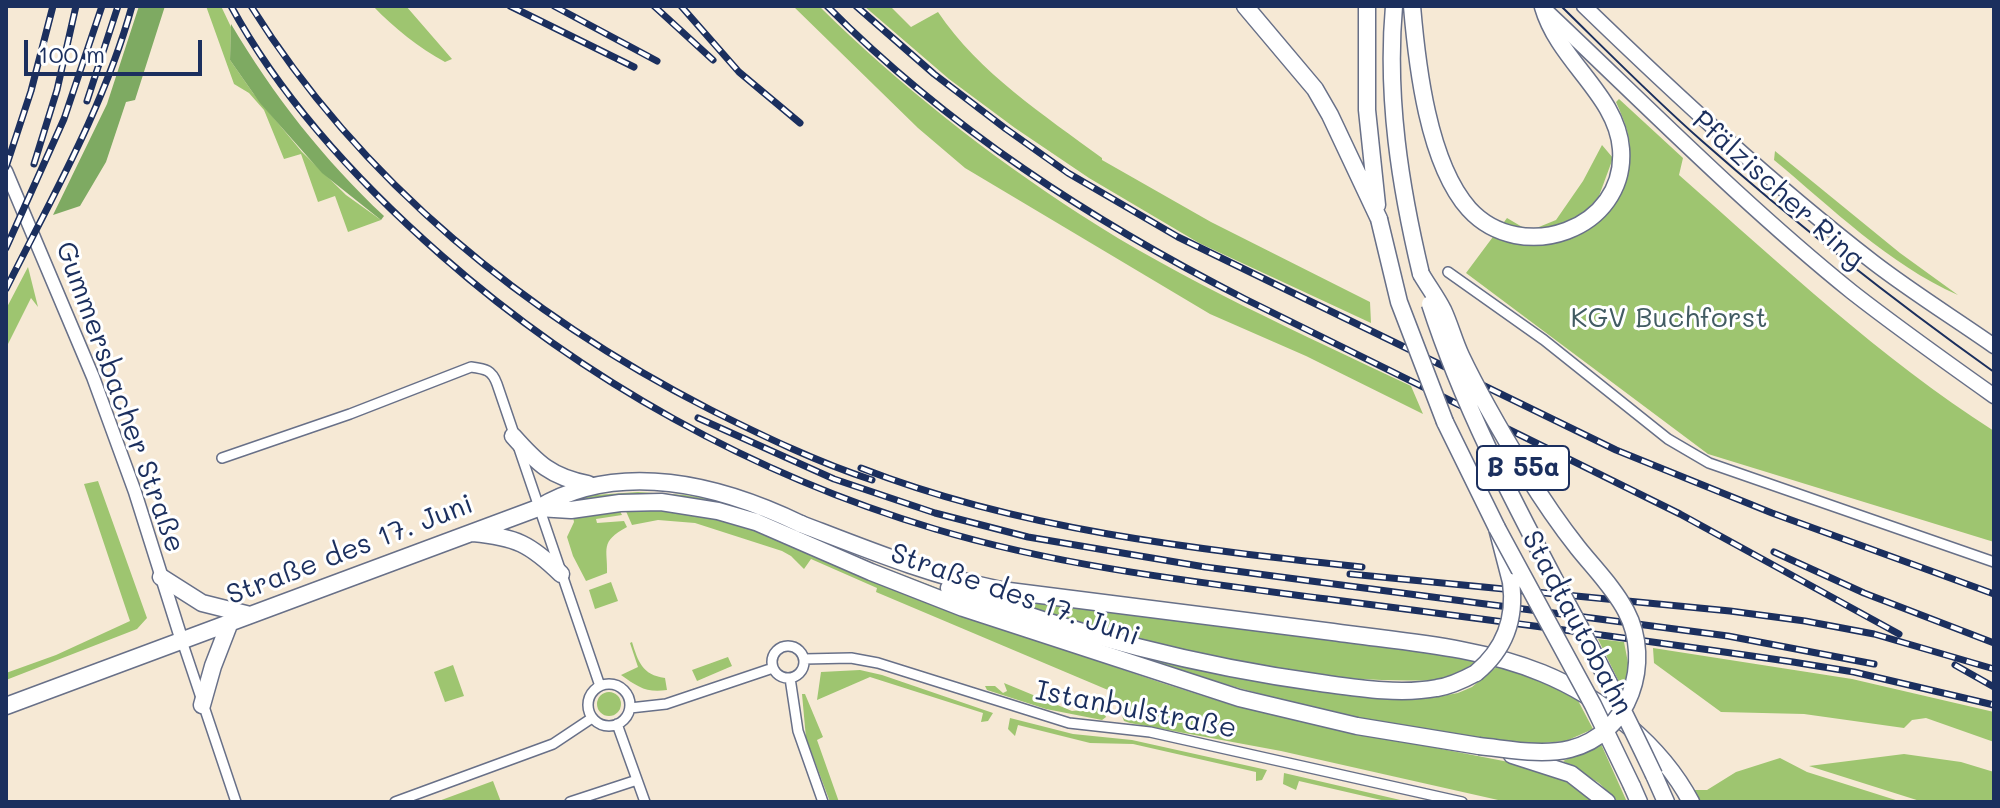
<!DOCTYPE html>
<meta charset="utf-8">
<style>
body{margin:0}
#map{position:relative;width:2000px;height:808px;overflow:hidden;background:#f6e9d5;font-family:Mali,sans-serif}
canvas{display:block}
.frame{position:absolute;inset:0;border:8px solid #1b2f5e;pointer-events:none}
.scale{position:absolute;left:24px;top:40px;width:178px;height:36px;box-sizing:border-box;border:4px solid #1b2f5e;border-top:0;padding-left:10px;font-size:24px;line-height:28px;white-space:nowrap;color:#1b2f5e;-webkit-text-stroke:6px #fff;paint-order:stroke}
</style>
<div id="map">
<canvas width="2000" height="808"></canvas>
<div class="frame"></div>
<div class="scale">100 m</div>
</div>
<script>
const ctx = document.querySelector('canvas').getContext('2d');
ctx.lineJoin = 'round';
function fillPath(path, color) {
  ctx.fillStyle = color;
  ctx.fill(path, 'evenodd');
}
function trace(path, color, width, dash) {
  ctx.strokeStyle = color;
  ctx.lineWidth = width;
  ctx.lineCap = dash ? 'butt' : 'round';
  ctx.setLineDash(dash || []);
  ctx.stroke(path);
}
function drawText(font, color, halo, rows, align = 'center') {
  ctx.font = font + ' Mali,sans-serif';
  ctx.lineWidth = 6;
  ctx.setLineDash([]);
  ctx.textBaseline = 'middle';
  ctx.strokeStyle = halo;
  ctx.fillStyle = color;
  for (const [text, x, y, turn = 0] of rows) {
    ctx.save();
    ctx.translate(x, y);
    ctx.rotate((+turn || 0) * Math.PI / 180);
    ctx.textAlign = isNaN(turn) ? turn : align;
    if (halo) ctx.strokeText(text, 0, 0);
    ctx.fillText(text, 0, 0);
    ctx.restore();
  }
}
fillPath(new Path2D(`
 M206 6H221L231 27 230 60 253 93 302 152 346 195 381 220 348 232 335 196 318 202 301 154 284 159 264 110 249 93 234 84Z
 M373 6H406L452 59 445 62C418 47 395 29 373 6Z
 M793 6H819C899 85 987 154 1081 215 1181 280 1302 334 1411 386L1423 414 1306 356 1210 314 965 168 918 128Z
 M864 6H890L911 27 938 12C979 73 1044 115 1102 158V160L1211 222 1370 302 1371 323 1199 243 1089 178 1015 128 949 79Z
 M1619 99 1683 158 1679 175C1780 264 1880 358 1994 431V542L1708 454 1466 273 1507 218 1529 231 1556 220 1583 181 1602 145 1613 158 1599 196 1587 210 1616 199C1634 156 1635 144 1616 102Z
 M1775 151 1900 253 1958 295C1888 264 1832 208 1774 160Z
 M28 267 38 307 31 298 6 348V309Z
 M98 481 147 618 137 629 6 680V673L56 655 130 621 84 484Z
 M638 492 685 495 720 501 759 513 875 564 966 599 1175 662 1278 685 1342 693 1431 698 1458 693 1472 687 1500 664 1574 693 1593 729 1566 741 1531 744 1476 740 1322 711 1167 668 965 603 720 506 569 504 568 501 595 495Z
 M619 509 622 515 596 519 597 523 624 521 627 527C599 542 608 549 607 573L586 581 573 556 567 537 574 522 573 517Z
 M625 509 660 510 717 518 754 529 960 614 1162 683 1235 706 1318 725 1519 764 1562 779 1595 802H1507L1281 751 1130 723 1124 721 1118 705 1108 690 876 592 877 588 811 559 804 569 791 556 782 551 695 523 658 520 632 525Z
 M611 582 618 601 595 609 589 590Z
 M1002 597 1439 653 1479 660 1452 677 1437 680C1287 686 1143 644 1001 599Z
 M1598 639 1624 642 1629 668 1623 690Z
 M632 642C638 661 642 675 665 678L667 690C646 693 638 687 621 675L638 667 630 643Z
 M1653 648 1852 679 1994 712V742L1926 718 1912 720 1904 728 1804 714 1721 712 1654 663Z
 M728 657 732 666 697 681 692 670Z
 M453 665 464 696 445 702 434 672Z
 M860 670 882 675 993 713 988 721 981 722 983 713 870 677 817 700 821 672Z
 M1004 683 1072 711 1102 708 1106 717 1102 720 1046 709 987 690 985 686H995L1003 693 1007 691Z
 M597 704a12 12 0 1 1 24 0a12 12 0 1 1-24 0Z
 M802 694H805L823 737 817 740 839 802H830L806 738Z
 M1010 718 1073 734 1132 740 1267 770 1262 780 1256 781V772L1133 744 1090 743 1018 725 1015 736 1008 729Z
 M1601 744 1627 802H1618L1599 783 1563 761Z
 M1904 754 1961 762 1994 772V802H1923L1809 766Z
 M1780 758 1807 772 1902 802H1700L1693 790H1707L1736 772Z
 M1284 773 1409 802H1390L1299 781 1296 790 1283 784Z
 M493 781 501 802H436Z`), '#9ec570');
fillPath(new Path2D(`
 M139 6H165L135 100 126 102 106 162 80 206 53 215 107 104Z
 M231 24C273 95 324 160 384 216L381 220 322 173 260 103 230 60Z`), '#7eaa62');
const minor = new Path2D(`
 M1448 272 1544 340 1668 439 1709 463 1994 562
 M222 458 350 414 471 367C486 369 492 370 497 384L600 686
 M182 641 236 802
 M772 662a16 16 0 1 1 32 0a16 16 0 1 1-32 0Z
 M804 659 851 658 878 663 1069 723 1150 732 1462 802
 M790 678 798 731 823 802
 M588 705a21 21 0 1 1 42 0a21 21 0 1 1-42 0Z
 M630 708 666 704 773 668
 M617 724 645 802
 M395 802 553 744 592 718
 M570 802 637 780`);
const tertiary = new Path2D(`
 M6 171 93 377 135 492 182 641`);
const secondary = new Path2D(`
 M1584 6C1677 96 1771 183 1873 262 1912 292 1954 318 1994 346
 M1543 8C1645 104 1743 204 1852 292 1898 328 1946 362 1994 396`);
const primary = new Path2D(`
 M513 436C537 463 551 477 588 484
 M538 508 571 510 620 503 661 502 718 511 756 522 871 572 963 608 1239 698 1357 726 1479 746
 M473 533C516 537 530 544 561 574
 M161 577 202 603 250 615
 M202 705 213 666 230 622
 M6 706 538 508C620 459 720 485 801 524`);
const trunk = new Path2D(`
 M1245 6 1315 89 1330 115 1379 219
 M1367 6V110L1377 205
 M1394 6C1386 97 1400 186 1421 274
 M1412 6C1417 65 1428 163 1469 209 1521 266 1627 230 1621 149 1617 95 1559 62 1543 7
 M1445 422 1497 528 1511 582
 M801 524C866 549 932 576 1001 590 1112 604 1223 618 1333 632 1403 642 1476 646 1542 673 1601 697 1661 745 1691 802
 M949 588C1068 632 1195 666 1321 683 1357 688 1400 695 1437 688 1451 686 1463 680 1476 673
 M1512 755 1571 774 1607 802
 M1654 775 1666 802
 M1632 786 1639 802`);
trace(minor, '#687088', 12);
trace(tertiary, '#687088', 15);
trace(secondary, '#687088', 17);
trace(primary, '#687088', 19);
trace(trunk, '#687088', 19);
trace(minor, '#fff', 9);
trace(tertiary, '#fff', 12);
trace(secondary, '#fff', 14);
trace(primary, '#fff', 16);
trace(trunk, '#fff', 16);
trace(new Path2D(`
 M1561 6C1607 51 1653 98 1702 141 1795 223 1893 300 1994 372`), '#1b2f5e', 2);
const rail = new Path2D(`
 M231 6C283 102 360 184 442 256 583 380 754 475 935 529 1062 567 1196 582 1327 599 1483 619 1638 639 1793 662L1854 672 1994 705
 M251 6C361 182 527 316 711 410 763 436 817 462 872 480
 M510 6 634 67
 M554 6 657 61
 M654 6 713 60
 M681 6 739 72 800 123
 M827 6C948 128 1092 221 1245 299L1680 514 1899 634
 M856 6 934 74 1006 129 1068 173 1178 237 1616 450 1772 513 1994 594
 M87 101 118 6
 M34 164 57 90 76 6
 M6 167 31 91 53 6
 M6 248 64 119 102 6
 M6 289C52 197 104 107 132 6
 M698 418 834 479 935 513 1028 537 1205 567 1728 636 1874 664
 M861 468C1020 530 1194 549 1362 567
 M1774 552 1864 593 1994 643
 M1350 574 1730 611 1805 621 1874 634 1994 669
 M1955 665 1994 687`);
trace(rail, '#1b2f5e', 7);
trace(rail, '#fff', 4, [12]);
const trunkBridge = new Path2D(`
 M1379 219 1399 302 1445 422
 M1421 274C1428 286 1437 298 1443 310 1450 325 1454 341 1461 356 1480 396 1503 435 1526 473 1542 499 1559 524 1578 548 1594 568 1614 588 1626 611 1653 662 1630 734 1570 749 1541 756 1509 749 1479 746
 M1430 304C1464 410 1517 508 1569 607 1599 662 1627 718 1654 775
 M1497 528 1593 705 1632 786
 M1476 673C1505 649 1516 619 1511 582`);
trace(trunkBridge, '#687088', 19, []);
trace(trunkBridge, '#fff', 16);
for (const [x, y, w] of [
 [1523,468,92]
]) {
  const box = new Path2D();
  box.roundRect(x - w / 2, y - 22, w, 44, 6);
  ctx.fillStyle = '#fff';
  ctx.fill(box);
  trace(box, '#1b2f5e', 2);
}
drawText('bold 26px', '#1b2f5e', null, [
 ["B 55a",1523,468]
]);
drawText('28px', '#1b2f5e', '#fff', [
 ["Pfälzischer Ring",1778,190,42],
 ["Gummersbacher Straße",120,397,70],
 ["Straße des 17. Juni",350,550,-21],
 ["Straße des 17. Juni",1015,595,19],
 ["Stadtautobahn",1577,623,62],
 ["Istanbulstraße",1136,710,11]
]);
drawText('28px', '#425c63', '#fff', [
 ["KGV Buchforst",1669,318]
]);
</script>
